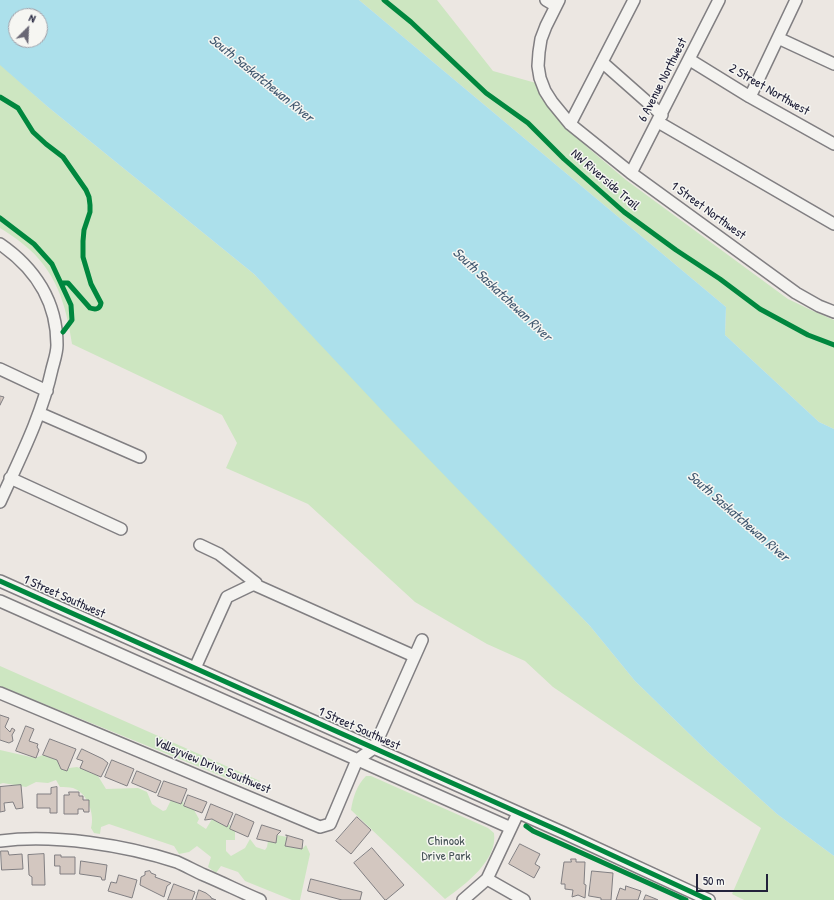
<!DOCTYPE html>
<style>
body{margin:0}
#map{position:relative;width:834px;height:900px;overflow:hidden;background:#ece7e2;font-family:"Patrick Hand",sans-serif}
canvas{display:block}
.north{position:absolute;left:8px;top:8px;width:40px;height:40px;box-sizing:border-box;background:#f6f6f2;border:1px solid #a1a1a9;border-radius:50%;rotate:24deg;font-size:11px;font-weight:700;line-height:16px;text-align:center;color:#22223b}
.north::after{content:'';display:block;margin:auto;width:14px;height:18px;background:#696775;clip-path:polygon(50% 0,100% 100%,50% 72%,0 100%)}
.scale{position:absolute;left:696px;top:874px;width:72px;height:18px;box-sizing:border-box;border:2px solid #22223b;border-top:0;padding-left:5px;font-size:12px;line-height:14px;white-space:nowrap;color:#22223b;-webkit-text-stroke:3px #f6f6f2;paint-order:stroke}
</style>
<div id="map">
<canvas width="834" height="900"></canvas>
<div class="north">N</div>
<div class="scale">50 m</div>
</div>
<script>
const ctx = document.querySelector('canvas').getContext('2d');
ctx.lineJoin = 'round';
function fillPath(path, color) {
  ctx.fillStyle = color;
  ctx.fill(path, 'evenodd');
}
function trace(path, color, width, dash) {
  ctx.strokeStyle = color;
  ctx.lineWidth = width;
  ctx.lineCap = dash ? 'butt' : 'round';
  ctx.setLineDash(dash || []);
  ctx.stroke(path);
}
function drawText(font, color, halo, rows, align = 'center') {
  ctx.font = font + ' "Patrick Hand",sans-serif';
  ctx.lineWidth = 3;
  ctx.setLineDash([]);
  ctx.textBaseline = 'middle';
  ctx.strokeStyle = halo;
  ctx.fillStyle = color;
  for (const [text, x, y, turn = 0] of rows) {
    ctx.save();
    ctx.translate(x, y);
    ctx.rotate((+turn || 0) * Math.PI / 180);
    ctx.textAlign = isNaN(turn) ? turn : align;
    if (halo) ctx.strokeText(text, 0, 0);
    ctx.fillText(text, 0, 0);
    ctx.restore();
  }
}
fillPath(new Path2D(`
 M359 0H437L493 71 536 83 557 116 587 147 626 180 788 299 813 311 834 320V429L819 422 725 335 726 307Z
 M0 64 48 107 254 274 590 626 635 681 708 752 777 814 834 856V900H744L732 894 761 828 553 687 525 661 487 644 415 602 308 504 226 468 237 443 222 415 72 344C66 304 56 270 23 244 16 238 8 233 0 228Z
 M0 666 260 781 256 790 0 686Z
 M0 750 35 758 43 755 57 760 61 769 67 771 69 768 77 767 98 776 106 789 138 788 147 792 152 804 163 811 166 810 171 800 181 804 183 801 184 806 194 810 199 819 197 823 206 829 212 819 227 827 229 824 235 831V840H226V851L231 856 245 848 250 839 256 847 265 850 267 847 268 841 276 843 277 835 287 837 285 846 302 849 306 845 310 854 300 900H292L245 881 238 872 221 866 216 873 208 867 211 857 197 846 189 852 179 854 174 846 109 824 101 827 100 834 94 833 91 828C95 815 88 793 73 788 69 787 64 787 60 787L56 780 48 783 36 782 26 787 3 783 0 784Z
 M366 776H371L488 828 494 833C498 860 465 885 445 899L351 810C353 797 357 785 366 776Z`), '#cde6c1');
fillPath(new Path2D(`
 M0 0H359L726 307 725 335 819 422 834 429V856L777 814 708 752 635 681 590 626 390 419 254 274 48 107 0 65ZM16 16H40V40H16Z`), '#ace0eb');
const building = new Path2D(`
 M0 396 4 397 0 405Z
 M0 715 9 718 5 727 10 732 12 728 15 730 12 735 13 741 9 743 0 740Z
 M26 726 34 729 29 741 38 744 37 747 39 750 36 758 16 751Z
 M50 739 76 749 67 771 61 769 57 760 43 755Z
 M82 749 103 759 108 763 101 777 80 768 83 761 77 759Z
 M112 760 134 769 127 786 105 777Z
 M137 771 161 781 156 793 132 783Z
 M164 781 187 789 181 804 158 796Z
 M21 785 23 808 16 809 13 802 4 803 5 811 0 812V787Z
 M57 787V813H50V808H37V794H51V788Z
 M69 792H79V796H83V800H89V812H84L83 809H78V814H64V795H69Z
 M188 795 207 802 202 813 184 806Z
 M211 804 233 813 227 827 212 819 205 820Z
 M236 814 254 822 248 837 230 829Z
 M357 817 371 830 351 854 336 841Z
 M262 825 281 831 277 835 276 843 257 839Z
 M286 835 303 840 302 849 285 846 287 837Z
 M520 844 540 854 535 864 540 867 534 878 509 864Z
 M372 848 404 885 386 900H385L354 863Z
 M1 851H8L9 855 22 854 23 869 2 870Z
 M44 854 45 885H32V877L29 875 28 855Z
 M55 855H61V857H75V874H60V866H55Z
 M571 859H576V862H585L584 884 586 885 585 898 578 895 572 897 573 890 565 889V884H561L564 862H571Z
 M81 861 107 865 105 880H102L101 877 80 874Z
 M150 871 151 873 156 875 155 877 171 883 167 886 164 897 140 885 141 877 145 875V872Z
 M592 871 613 873 611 900H601V898L589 896Z
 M119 875 137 880 132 898 108 891 111 882 116 883Z
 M311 879 362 892 360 900H342L308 891Z
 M174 884 195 892 192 900H168Z
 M626 886 641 891 638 900H616L620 888 625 890Z
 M199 890 206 893 211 897V898L216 900H196Z
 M646 895 656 899 658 900H644Z`);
fillPath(building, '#d3c7c0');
trace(building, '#817f82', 1);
const minor = new Path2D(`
 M546 0 556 6
 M559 0 546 26 541 39 539 52 538 66 540 78 545 91 552 102 570 124 631 173 796 293 819 306 834 312
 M778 38 834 64
 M690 60 750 97 834 144
 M602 62 662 115
 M750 97 796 0
 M658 122 834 224
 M570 124 634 0
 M631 173 719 0
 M0 244C35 268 57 302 57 345 57 353 54 361 52 369 42 415 20 458 0 502
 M0 369 47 391
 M39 413 140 457
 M10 478 121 529
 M0 581 564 833 709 900
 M253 584 414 656
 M0 601 511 828
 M195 668 227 597 256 583 219 554 200 545
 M0 693 320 827 330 824 357 760 374 748 422 640
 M0 841C54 834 125 845 177 862 186 866 195 871 204 875 223 883 241 892 260 900
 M487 879 524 900
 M463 900 487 879 518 813`);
trace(minor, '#817f82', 14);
trace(minor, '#f4f3f0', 11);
trace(new Path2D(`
 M384 0 411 22 486 93 528 123 564 159 624 212 676 250 720 279 760 309 808 335 834 345
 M0 97 18 108 33 132 46 144 63 157 86 190 89 197 90 205V212L84 230 83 241V257L91 284 101 303C100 309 96 310 90 308L68 283H61
 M0 218 34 244 52 264 71 305 72 320 63 332
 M0 581 564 833 709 900
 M526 826 533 831 686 900`), '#00873e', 5);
drawText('13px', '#22223b', '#f6f6f2', [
 ["6 Avenue Northwest",663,80,-63],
 ["2 Street Northwest",769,90,30],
 ["NW Riverside Trail",605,180,41],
 ["1 Street Northwest",708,211,36],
 ["1 Street Southwest",64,597,24],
 ["1 Street Southwest",359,729,24],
 ["Valleyview Drive Southwest",212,766,23]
]);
drawText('13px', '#465356', '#f6f6f2', [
 ["Chinook",446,842],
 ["Drive Park",446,857]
]);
drawText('italic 14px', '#435a71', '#f6f6f2', [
 ["South Saskatchewan River",261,79,39],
 ["South Saskatchewan River",502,295,43],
 ["South Saskatchewan River",738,517,41]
]);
</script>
